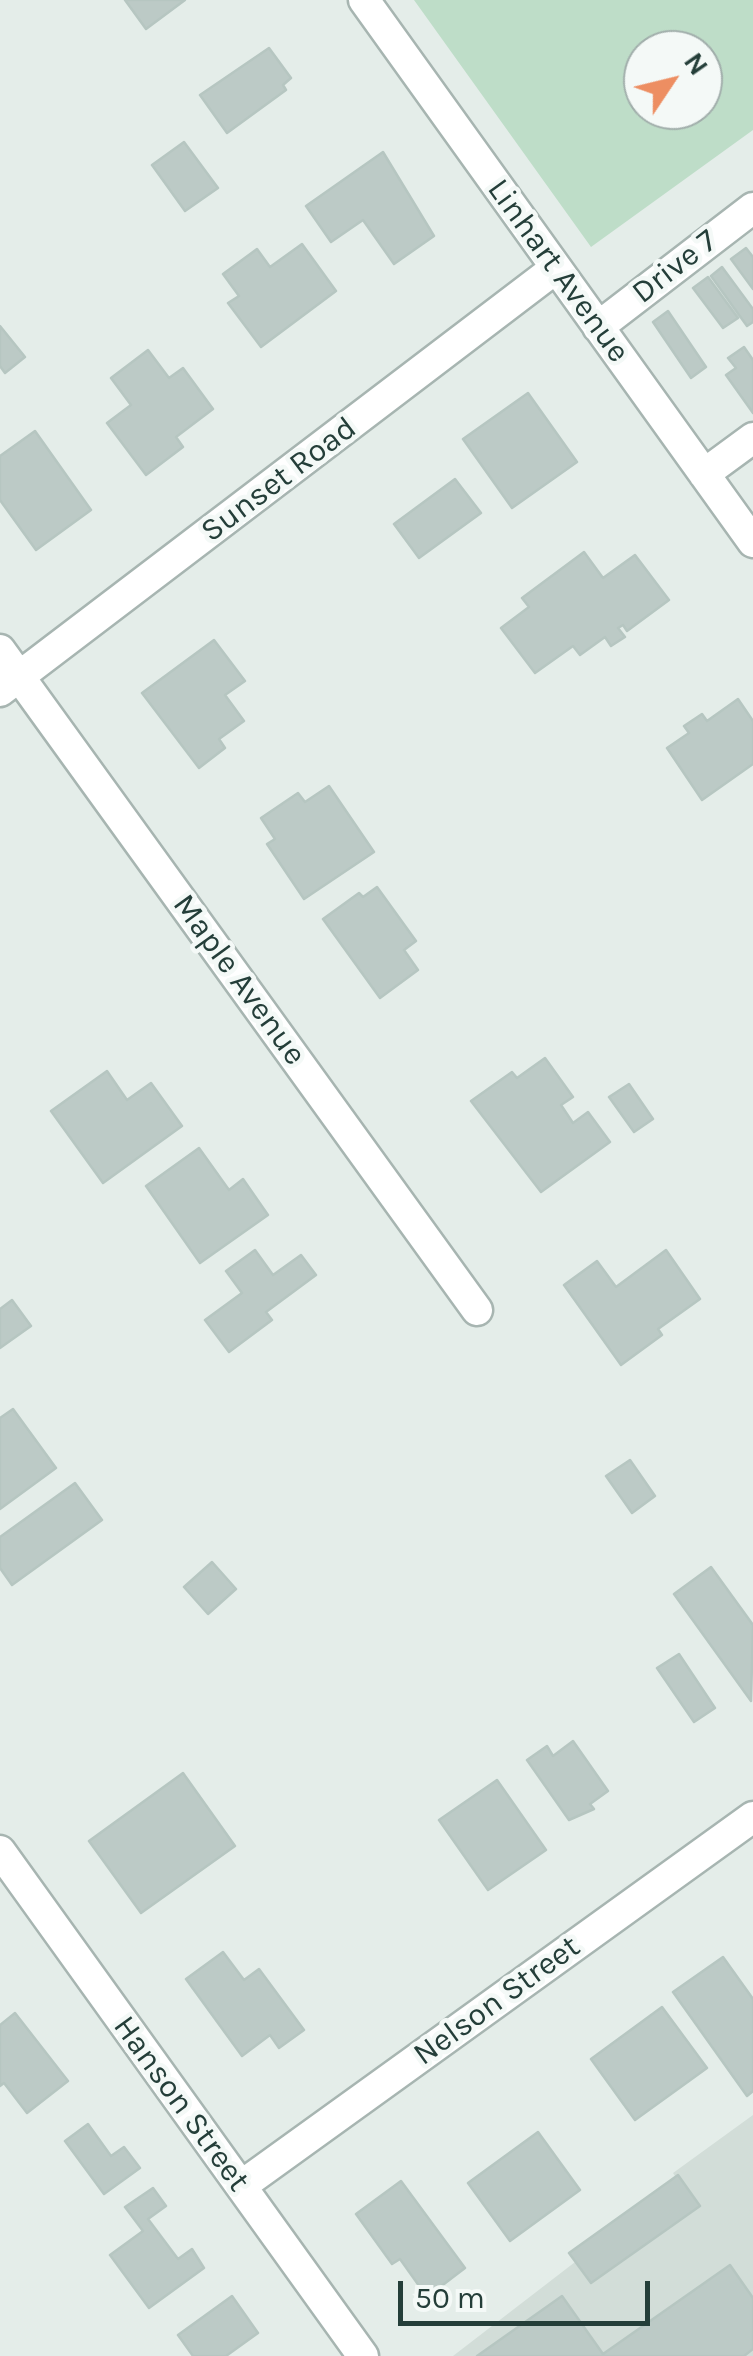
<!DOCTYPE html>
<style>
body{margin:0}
#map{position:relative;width:753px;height:2356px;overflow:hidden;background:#e4ede9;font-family:Karla,sans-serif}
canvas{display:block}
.north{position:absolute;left:623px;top:30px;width:100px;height:100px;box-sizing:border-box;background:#f4f9f7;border:2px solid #a1aeab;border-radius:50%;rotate:55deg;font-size:28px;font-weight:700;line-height:40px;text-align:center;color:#243e39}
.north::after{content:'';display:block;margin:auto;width:35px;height:45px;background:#ed8e62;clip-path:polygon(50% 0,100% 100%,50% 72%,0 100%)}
.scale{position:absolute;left:398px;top:2281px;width:252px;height:45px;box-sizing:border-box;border:5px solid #243e39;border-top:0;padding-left:12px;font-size:30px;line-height:35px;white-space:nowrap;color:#243e39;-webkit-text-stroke:8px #f4f9f7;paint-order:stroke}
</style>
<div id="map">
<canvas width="753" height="2356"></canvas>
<div class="north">N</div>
<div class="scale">50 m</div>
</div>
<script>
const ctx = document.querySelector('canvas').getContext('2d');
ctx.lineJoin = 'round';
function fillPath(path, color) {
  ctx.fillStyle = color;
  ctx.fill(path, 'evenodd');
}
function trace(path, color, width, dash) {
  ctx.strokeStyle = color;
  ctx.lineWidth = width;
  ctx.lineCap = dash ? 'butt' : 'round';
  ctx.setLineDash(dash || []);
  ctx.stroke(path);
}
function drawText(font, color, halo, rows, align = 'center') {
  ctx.font = font + ' Karla,sans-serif';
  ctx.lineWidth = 9;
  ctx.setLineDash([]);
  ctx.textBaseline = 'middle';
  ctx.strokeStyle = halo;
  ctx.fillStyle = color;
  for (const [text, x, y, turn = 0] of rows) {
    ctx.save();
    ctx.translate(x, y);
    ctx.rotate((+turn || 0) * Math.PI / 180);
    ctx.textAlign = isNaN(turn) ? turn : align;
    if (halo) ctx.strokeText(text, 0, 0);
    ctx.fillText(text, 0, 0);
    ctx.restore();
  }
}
fillPath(new Path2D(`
 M753 2115V2356H453L679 2182 673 2173Z`), '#d2ddd8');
fillPath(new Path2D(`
 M414 0H753V130L591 247ZM643 50H703V110H643Z`), '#beddc8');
const building = new Path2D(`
 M125 0H185L146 29Z
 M269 48 291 78 283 85 286 90 227 133 200 95Z
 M184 142 218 188 185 211 152 165Z
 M383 152 434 236 394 264 363 220 331 242 306 206Z
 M302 244 336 291 261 347 228 303 239 296 223 274 257 249 270 267Z
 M746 248 753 257V289L731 259Z
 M722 267 753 309V322L747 326 711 276Z
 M708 277 738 318 723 328 693 288Z
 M668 311 706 367 691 378 653 322Z
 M0 326 25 357 5 373 0 366Z
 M744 347 753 360V413L726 375 736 368 728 358Z
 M148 350 169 378 183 368 213 409 176 437 183 447 146 475 107 423 131 405 111 378Z
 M528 393 577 462 512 508 463 439Z
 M35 431 91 510 36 550 0 500V456Z
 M455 479 481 513 419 558 394 524Z
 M584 552 603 578 635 555 669 600 627 631 623 625 618 628 625 637 611 646 605 637 580 655 573 646 535 673 501 628 529 607 522 598Z
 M214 640 245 681 225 695 244 721 219 739 225 748 199 768 142 693Z
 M738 699 753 721V764L702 800 667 748 689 733 684 726 702 714 707 721Z
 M329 786 374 852 304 899 267 844 275 839 261 818 298 793 305 802Z
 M377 887 416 941 404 950 418 970 380 998 323 919 359 893 363 897Z
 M545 1058 573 1097 561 1105 573 1123 588 1112 610 1142 541 1192 471 1101 512 1072 517 1078Z
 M107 1071 127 1100 151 1083 182 1126 103 1183 51 1111Z
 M629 1084 653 1119 634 1132 609 1097Z
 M199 1148 229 1190 243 1179 268 1215 200 1263 146 1186Z
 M255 1250 273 1275 301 1255 316 1275 266 1312 272 1320 229 1352 205 1320 242 1293 226 1271Z
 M666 1250 700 1299 658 1329 662 1335 621 1365 564 1285 597 1261 616 1287Z
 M12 1300 31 1326 0 1348V1309Z
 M13 1409 56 1468 0 1509V1418Z
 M630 1460 655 1496 632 1513 606 1476Z
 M75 1483 102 1520 12 1585 0 1568V1537Z
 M212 1562 236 1589 208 1614 184 1587Z
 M711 1567 753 1625 751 1701 674 1594Z
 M679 1654 715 1708 694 1722 657 1668Z
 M573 1741 608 1791 590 1804 594 1809 569 1820 527 1760 547 1746 553 1756Z
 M183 1773 235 1846 141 1913 89 1841Z
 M497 1780 546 1850 488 1890 439 1820Z
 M223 1952 244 1980 259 1969 304 2030 279 2048 270 2035 242 2056 186 1979Z
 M723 1957 753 1999V2091L747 2096 673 1992Z
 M662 2007 707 2068 635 2120 591 2059Z
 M15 2013 68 2081 27 2113 4 2083 0 2086V2025Z
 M88 2124 111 2156 124 2147 140 2168 104 2194 65 2141Z
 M538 2132 580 2190 510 2241 468 2183Z
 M678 2175 700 2206 591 2283 569 2253Z
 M401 2181 465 2268 427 2297 400 2259 392 2264 356 2214Z
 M153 2188 166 2206 148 2219 178 2259 192 2249 204 2268 149 2308 110 2255 143 2231 125 2207Z
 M730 2265 753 2298V2349L744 2356H477L562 2296 603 2354Z
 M232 2296 258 2333 226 2356H193L178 2335Z`);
fillPath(building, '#bccac6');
trace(building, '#b6c6c1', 2.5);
const minor = new Path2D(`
 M364 0 753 542
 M598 327 753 208
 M704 474 753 438
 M0 650 477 1310
 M0 691 556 268
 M0 1851 363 2356
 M241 2186 753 1817`);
trace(minor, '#a7b5b1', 35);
trace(minor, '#fff', 30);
drawText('32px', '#243e39', '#f4f9f7', [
 ["Drive 7",675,267,-38],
 ["Linhart Avenue",558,271,54],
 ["Sunset Road",279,480,-37],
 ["Maple Avenue",239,980,54],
 ["Nelson Street",497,2001,-36],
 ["Hanson Street",181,2104,54]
]);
</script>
